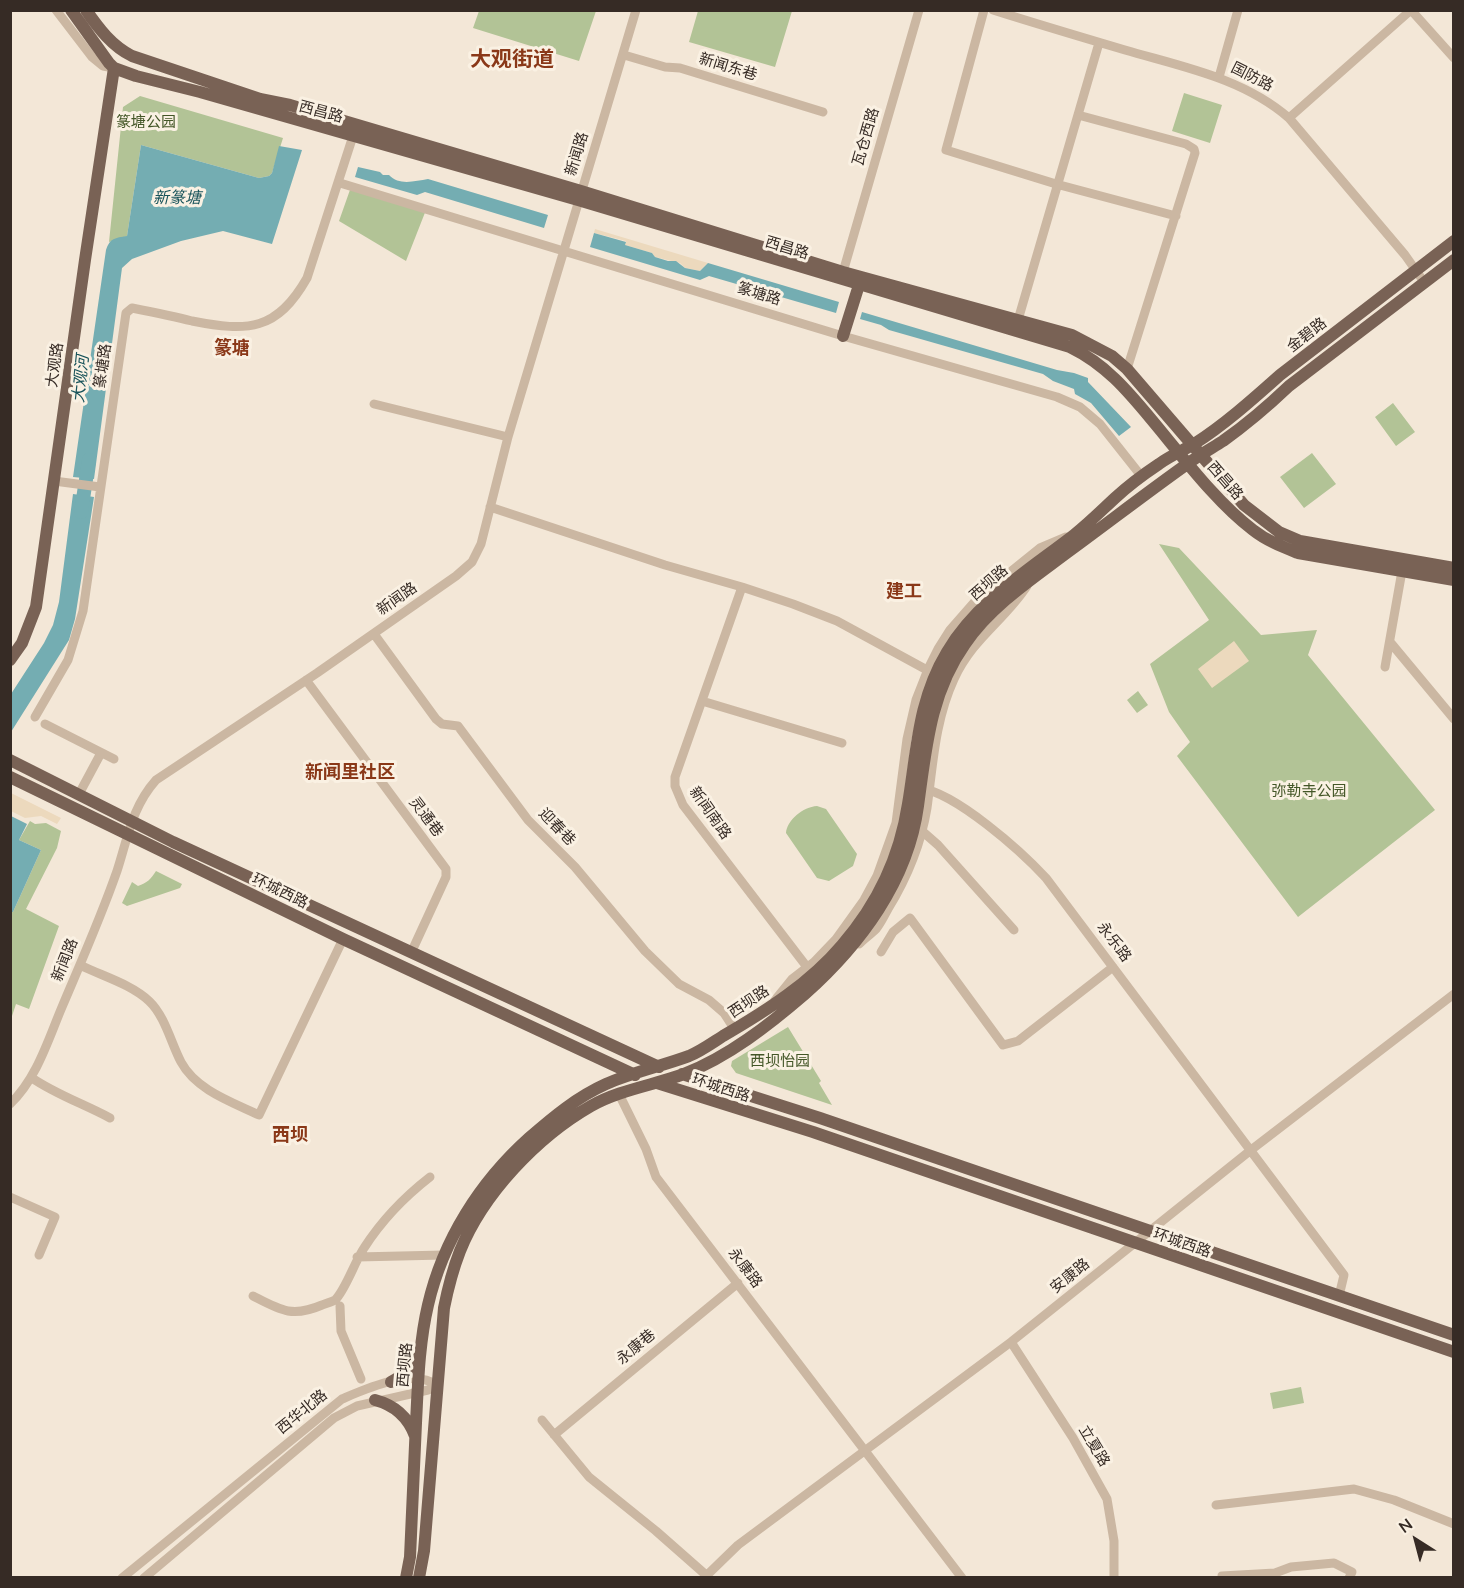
<!DOCTYPE html>
<meta charset="utf-8">
<style>
body{margin:0}
#map{position:relative;width:1464px;height:1588px;overflow:hidden;background:#f3e7d7;font-family:Mulish,sans-serif}
canvas{display:block}
.frame{position:absolute;inset:0;border:12px solid #362b25;pointer-events:none}
.north{position:absolute;left:1386px;top:1510px;width:60px;height:60px;-webkit-text-stroke:4px #faf1e3;paint-order:stroke;rotate:324deg;font-size:16px;font-weight:700;line-height:24px;text-align:center;color:#362b25}
.north::after{content:'';display:block;margin:auto;width:21px;height:27px;background:#362b25;clip-path:polygon(50% 0,100% 100%,50% 72%,0 100%)}
</style>
<div id="map">
<canvas width="1464" height="1588"></canvas>
<div class="frame"></div>
<div class="north">N</div>
</div>
<script>
const ctx = document.querySelector('canvas').getContext('2d');
ctx.lineJoin = 'round';
function fillPath(path, color) {
  ctx.fillStyle = color;
  ctx.fill(path, 'evenodd');
}
function trace(path, color, width, dash) {
  ctx.strokeStyle = color;
  ctx.lineWidth = width;
  ctx.lineCap = dash ? 'butt' : 'round';
  ctx.setLineDash(dash || []);
  ctx.stroke(path);
}
function drawText(font, color, halo, rows, align = 'center') {
  ctx.font = font + ' Mulish,"Noto Sans SC",sans-serif';
  ctx.lineWidth = 6;
  ctx.setLineDash([]);
  ctx.textBaseline = 'middle';
  ctx.strokeStyle = halo;
  ctx.fillStyle = color;
  for (const [text, x, y, turn = 0] of rows) {
    ctx.save();
    ctx.translate(x, y);
    ctx.rotate((+turn || 0) * Math.PI / 180);
    ctx.textAlign = isNaN(turn) ? turn : align;
    if (halo) ctx.strokeText(text, 0, 0);
    ctx.fillText(text, 0, 0);
    ctx.restore();
  }
}
fillPath(new Path2D(`
 M479 11V10L596 11 579 61 473 28Z
 M698 11H792L775 67 689 42Z
 M1184 93 1222 105 1210 143 1172 131Z
 M140 96 283 138 272 173 269 176 259 178 141 145 127 236 109 242 123 107Z
 M351 187 426 210 406 261 339 221Z
 M1393 403 1415 432 1396 446 1375 417Z
 M1312 453 1336 484 1304 508 1280 477Z
 M1159 544 1179 548 1261 635 1317 630 1308 655 1435 810 1298 917 1177 756 1190 742 1169 712 1150 664 1209 620Z
 M1138 691 1148 705 1137 713 1127 700Z
 M817 806 826 809 857 854 853 866 829 881 817 878 786 833C787 820 803 807 817 806Z
 M30 821 35 824 46 823 61 831 57 848 26 909 59 926 29 1009 16 1004 11 1019V912H13L41 850 19 840Z
 M156 871 182 884 180 888 127 906 122 903 132 882 138 886C147 883 151 879 156 871Z
 M788 1027 821 1081 819 1083 832 1105 736 1073 731 1066 732 1061Z
 M1301 1387 1304 1403 1273 1409 1270 1393Z`), '#b2c396');
fillPath(new Path2D(`
 M595 229 708 263 700 271 685 268 680 263 655 257 652 253 625 245 626 241 594 233Z
 M1234 641 1249 661 1212 688 1198 669Z
 M11 793 61 818 57 824 41 816 25 818 11 811Z`), '#ecd9bd');
fillPath(new Path2D(`
 M141 145 259 178 269 176 272 173 279 146 302 150 272 244 223 231 181 241 132 259 122 268 94 479 73 477 106 250C110 238 115 238 127 236Z
 M358 167 380 172 383 175H389C399 186 415 181 428 179L548 215 544 228 425 192 417 195 355 177Z
 M594 233 626 242 625 245 652 253 655 257 668 261H676L685 268 700 271 708 263 839 302 836 313 709 276 700 280 590 247Z
 M862 312 1057 370 1074 373 1088 378V382L1131 427 1119 436 1091 403 1075 394 1074 389 1053 381 1043 374 889 330 881 325 860 319Z
 M73 494 94 497 75 619 69 640 11 732V694L44 643 53 625 59 602Z
 M11 816 27 824 19 840 41 850 13 912H10Z`), '#74adb2');
trace(new Path2D(`
 M81 512 89 460`), '#74adb2', 14);
trace(new Path2D(`
 M56 10 92 57 103 66 114 68
 M984 10 946 150 1056 184 1176 216
 M993 10C1037 24 1081 37 1125 50 1183 67 1243 78 1289 118L1405 255 1424 282
 M1411 10 1454 58
 M624 55 665 67 680 68 823 112
 M1219 77 1238 10
 M1078 115 1186 144 1194 149 1195 153 1127 369
 M1289 118 1411 10
 M340 183 843 336 1057 397 1080 407 1100 424 1142 477
 M843 272 919 10
 M1018 320 1099 43
 M374 404 508 437
 M54 481 100 487
 M490 507 665 565 742 587 793 604 837 621 927 670
 M742 587 675 777V786L683 805 807 967
 M374 634 436 719 442 724 458 726 528 820 575 867 645 951 679 984 709 1000 724 1013 735 1030
 M1390 642 1454 719
 M1385 667 1402 571
 M306 680 446 869V877L411 953
 M702 701 842 743
 M35 717 68 660 83 611 126 313 132 308C152 312 172 316 192 321 248 332 277 331 307 278L353 136
 M45 724 114 759
 M920 788C956 793 1021 851 1046 878L1344 1275 1339 1296
 M79 794 101 753
 M922 831 938 845 1014 930
 M859 944C864 939 871 934 876 929 881 923 884 916 888 909 907 878 921 844 927 808 933 764 935 720 954 679 973 638 1004 621 1027 586
 M881 952 893 932 910 918 1003 1045 1018 1041 1113 967
 M80 965C102 976 131 984 149 1001 165 1016 171 1043 181 1062 196 1090 232 1102 259 1115L343 939
 M775 1000 792 979 814 962 836 939 864 900 877 876 896 823 907 739 916 700 929 667 938 649 950 630 978 598 1040 548 1066 537
 M32 1078C55 1094 84 1104 110 1118
 M619 1094 646 1149 656 1177 962 1578
 M10 1104C37 1078 48 1040 62 1007 81 962 101 917 117 871 128 837 132 807 156 780L317 673 456 576 472 562 481 544 508 437 636 10
 M10 1197 55 1217 39 1255
 M357 1257 444 1255
 M253 1296C280 1310 292 1318 322 1305 325 1304 331 1302 335 1300 345 1291 355 1261 364 1248 382 1220 403 1198 430 1177
 M340 1306 341 1331 361 1379
 M1011 1342 1073 1438 1107 1499 1114 1541V1578
 M542 1420 589 1477 656 1531 706 1575
 M554 1435 738 1283
 M1216 1505 1354 1489 1394 1500 1454 1524
 M122 1578 342 1399C368 1388 412 1368 437 1385L428 1390 357 1406 334 1418 144 1578
 M704 1578 738 1545 1011 1342 1251 1150 1454 994
 M1222 1578V1576L1275 1573 1291 1567 1334 1563 1352 1572 1349 1578`), '#cbb7a2', 9);
trace(new Path2D(`
 M71 10 109 63 114 68 136 76 200 92 578 200 1070 347C1105 364 1127 390 1151 419 1182 456 1216 502 1253 530 1267 541 1283 547 1298 553L1454 580
 M86 10C99 29 112 46 132 56L260 99 290 105 581 191 843 272 1072 335 1112 356 1127 369 1244 505 1279 532 1300 541 1454 568
 M843 336 859 285
 M10 660 22 643 36 607 85 260 114 68
 M10 760 173 842 659 1067
 M10 777 343 939 635 1075
 M682 1074 820 1118 1454 1335
 M657 1083 813 1132 1454 1352
 M391 1382 410 1371 419 1356
 M375 1400C394 1405 408 1417 415 1436
 M406 1578 410 1557C412 1513 414 1468 416 1423 418 1384 419 1343 428 1305 443 1240 480 1182 529 1138 553 1117 577 1097 606 1084 633 1072 662 1066 689 1056 701 1051 712 1043 723 1036 766 1011 810 983 842 945 877 905 900 856 908 804 917 750 918 700 947 652 977 601 1029 570 1074 535 1089 523 1102 510 1115 498 1129 485 1144 474 1159 464 1170 456 1182 451 1194 444 1224 425 1253 399 1280 375L1454 241
 M419 1578 424 1551 444 1308C448 1288 453 1269 460 1251 483 1194 537 1137 591 1106 619 1090 654 1085 684 1074 728 1057 769 1025 805 994 860 945 908 881 918 806 926 749 930 693 965 644 991 606 1032 579 1068 552 1109 522 1149 491 1190 462 1201 454 1212 448 1223 441 1247 424 1268 406 1289 386L1454 260`), '#796255', 12);
drawText('15px', '#362b25', '#faf1e3', [
 ["新闻东巷",728,67,17],
 ["国防路",1252,77,27],
 ["西昌路",321,112,15],
 ["瓦仓西路",866,137,-74],
 ["新闻路",577,154,-73],
 ["西昌路",787,248,17],
 ["篆塘路",759,294,17],
 ["金碧路",1307,335,-38],
 ["大观路",55,365,-82],
 ["篆塘路",103,366,-82],
 ["西昌路",1225,481,49],
 ["西坝路",989,583,-41],
 ["新闻路",397,599,-35],
 ["新闻南路",710,813,55],
 ["灵通巷",426,817,53],
 ["迎春巷",557,827,46],
 ["环城西路",280,891,26],
 ["永乐路",1114,942,53],
 ["新闻路",65,960,-68],
 ["西坝路",749,1002,-34],
 ["环城西路",721,1088,18],
 ["环城西路",1182,1243,19],
 ["永康路",745,1268,53],
 ["安康路",1070,1276,-39],
 ["永康巷",636,1347,-40],
 ["西坝路",405,1365,-85],
 ["西华北路",302,1412,-39],
 ["立夏路",1094,1446,59]
]);
drawText('15px', '#435627', '#faf1e3', [
 ["篆塘公园",146,122],
 ["弥勒寺公园",1309,791],
 ["西坝怡园",780,1061]
]);
drawText('italic 16px', '#18535a', '#faf1e3', [
 ["新篆塘",177,198],
 ["大观河",81,379,-84]
]);
drawText('bold 18px', '#8a3818', '#faf1e3', [
 ["篆塘",232,349],
 ["建工",904,592],
 ["新闻里社区",350,773],
 ["西坝",290,1136]
]);
drawText('bold 21px', '#8a3818', '#faf1e3', [
 ["大观街道",512,60]
]);
</script>
